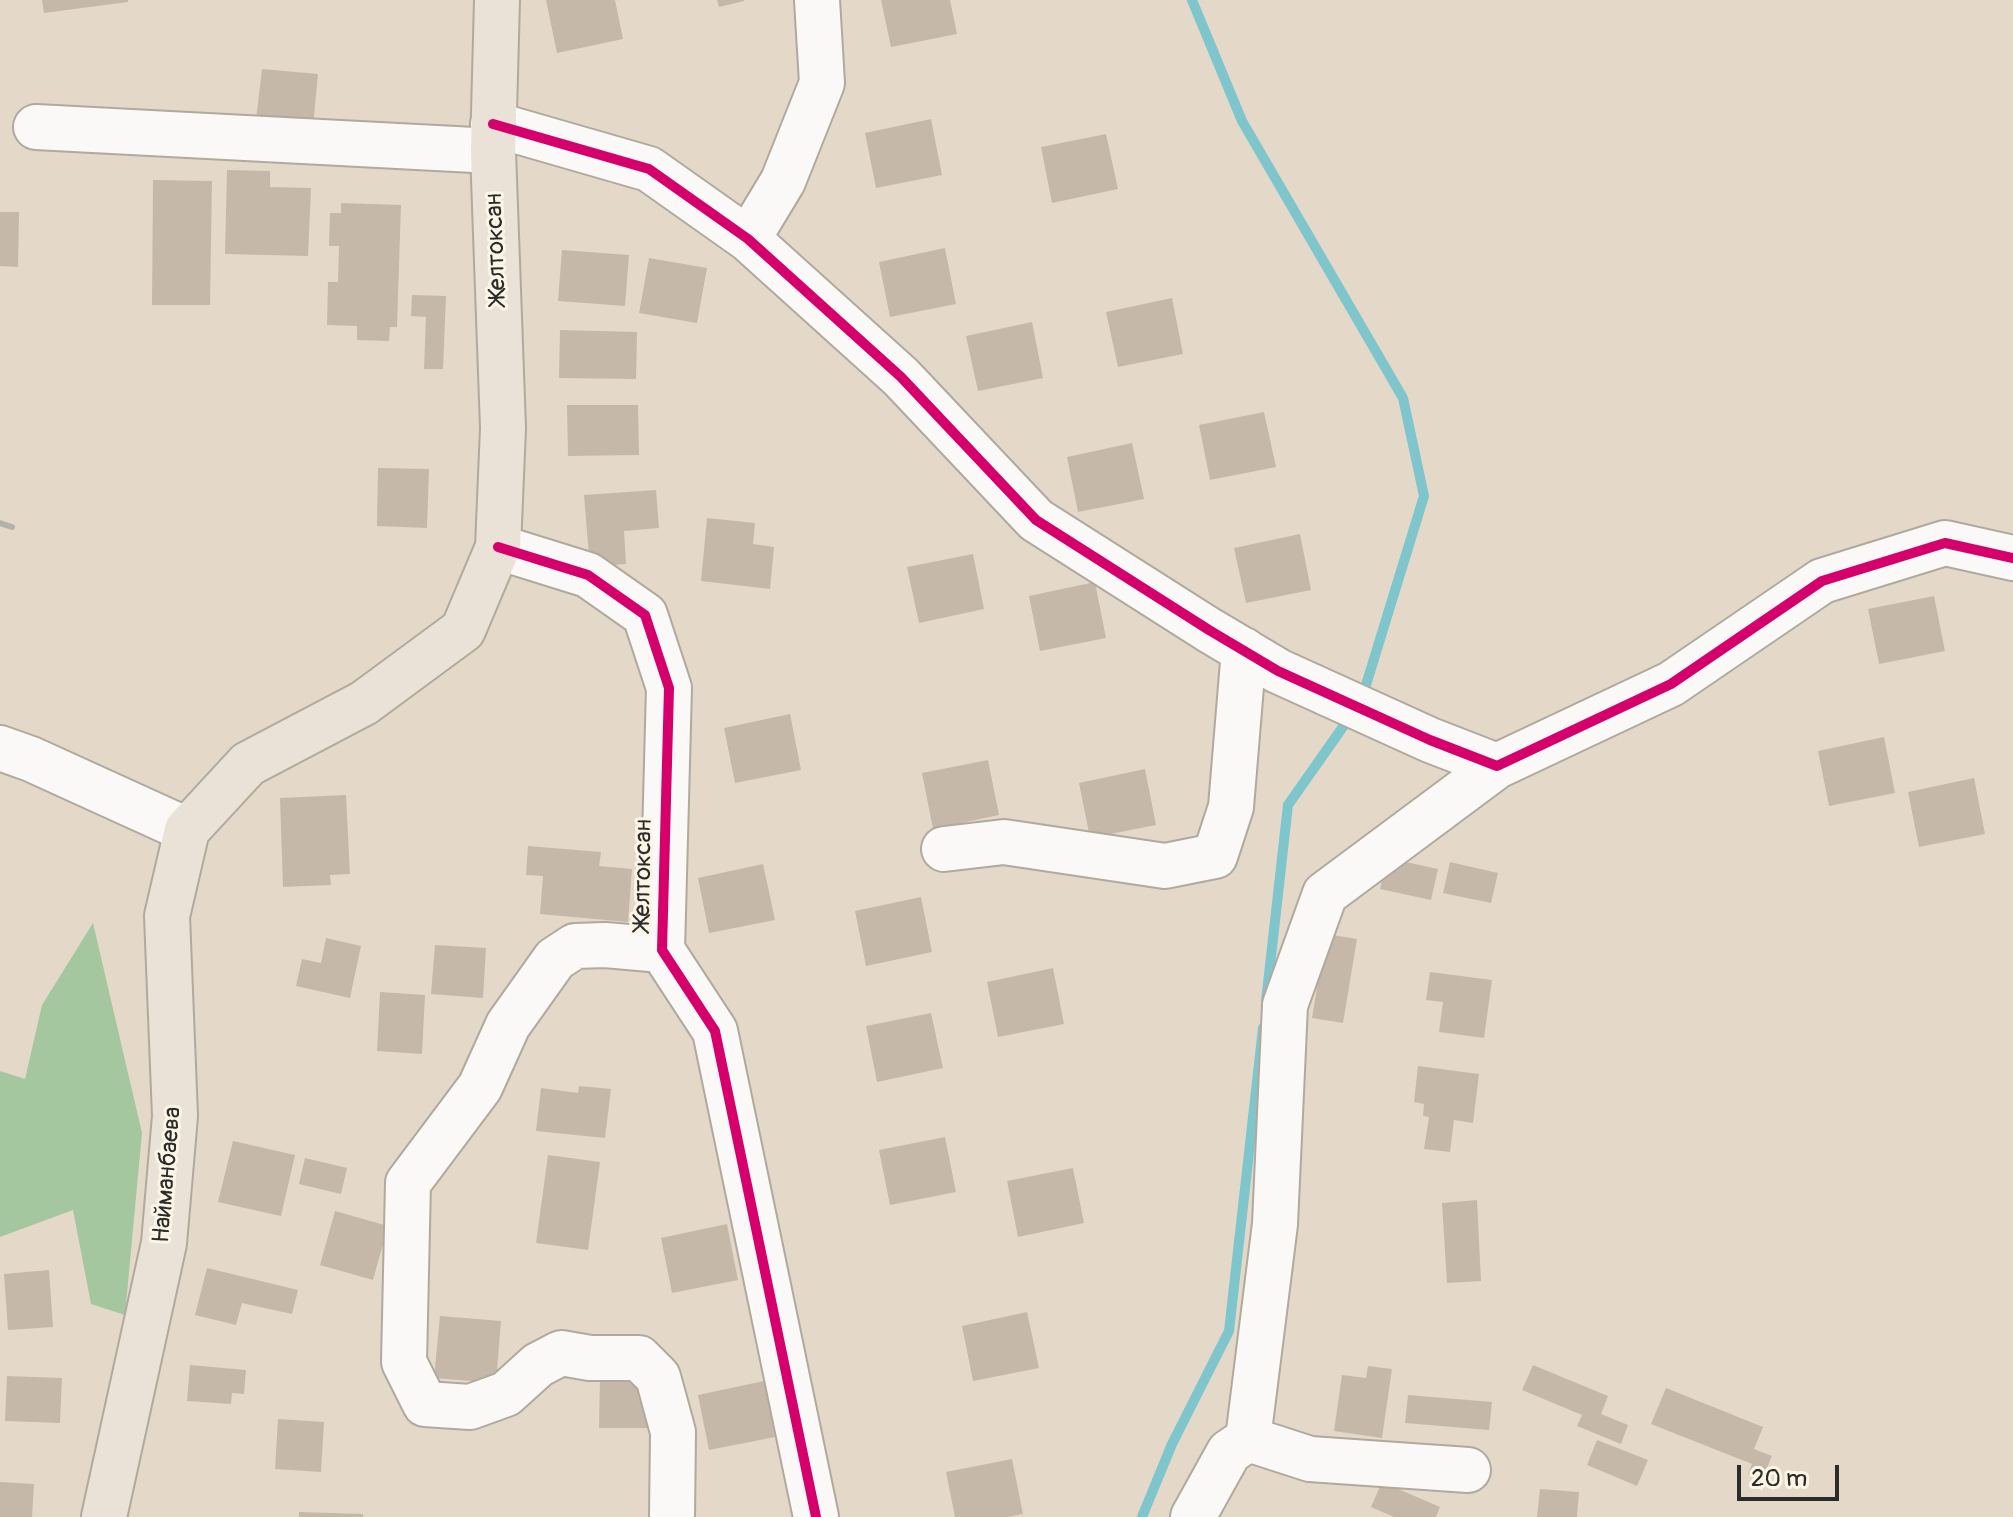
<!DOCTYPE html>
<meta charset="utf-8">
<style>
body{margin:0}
#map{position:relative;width:2013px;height:1517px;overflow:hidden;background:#e4d9c8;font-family:Pangolin,sans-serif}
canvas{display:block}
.scale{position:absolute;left:1737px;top:1465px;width:102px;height:36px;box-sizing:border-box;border:4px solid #2b2b2b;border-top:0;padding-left:10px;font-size:24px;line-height:28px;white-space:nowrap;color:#2b2b2b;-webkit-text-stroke:6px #fcf5e5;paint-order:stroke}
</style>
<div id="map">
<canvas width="2013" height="1517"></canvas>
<div class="scale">20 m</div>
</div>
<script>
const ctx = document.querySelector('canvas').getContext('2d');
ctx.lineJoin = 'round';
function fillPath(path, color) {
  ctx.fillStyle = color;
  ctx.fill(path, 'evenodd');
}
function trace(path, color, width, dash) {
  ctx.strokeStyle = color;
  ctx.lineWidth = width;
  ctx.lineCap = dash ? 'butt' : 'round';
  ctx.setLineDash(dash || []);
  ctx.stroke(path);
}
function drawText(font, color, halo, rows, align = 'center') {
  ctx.font = font + ' Pangolin,sans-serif';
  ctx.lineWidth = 6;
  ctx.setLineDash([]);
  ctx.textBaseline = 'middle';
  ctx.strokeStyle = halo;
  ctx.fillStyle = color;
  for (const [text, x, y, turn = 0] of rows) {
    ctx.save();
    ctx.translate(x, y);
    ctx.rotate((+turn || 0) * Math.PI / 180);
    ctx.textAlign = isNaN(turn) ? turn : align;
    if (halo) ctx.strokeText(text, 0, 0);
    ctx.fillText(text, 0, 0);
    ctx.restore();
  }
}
fillPath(new Path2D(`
 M93 923 142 1133 125 1315 91 1304 73 1210 0 1237V1071L25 1079 42 1005Z`), '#a4c7a0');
trace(new Path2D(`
 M1192 0 1242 121 1403 398 1424 496 1362 698
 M1266 1001 1288 805 1352 714
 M1142 1517 1172 1444 1229 1331 1263 1028`), '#7ec5cc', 10);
fillPath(new Path2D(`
 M42 0H128V2L44 13Z
 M546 0H615L623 39 557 53Z
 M717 0H744V1L719 7Z
 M881 0H950L957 34 891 47Z
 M262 69 318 74 313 126 256 120Z
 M931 119 942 175 876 188 865 133Z
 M1106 134 1118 189 1052 203 1041 147Z
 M227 170 270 171V187L311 188 308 256 225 254Z
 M153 180 212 181 210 305H152Z
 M341 203 401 205 397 327H390L389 341 357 340V326L327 325 328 282H338L339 246H329L330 213H341Z
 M0 212H19L18 267 0 266Z
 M945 248 956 304 890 317 879 262Z
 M562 250 629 255 625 306 558 301Z
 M649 258 707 268 697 323 639 313Z
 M412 295 446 296 443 369H424L426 317 411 316Z
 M1172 298 1183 354 1118 367 1106 312Z
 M1032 322 1043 378 978 391 966 336Z
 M560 330 637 332 636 379 559 378Z
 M567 405H638L639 455 568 456Z
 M1264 412 1276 467 1210 480 1199 425Z
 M1132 443 1144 499 1078 512 1067 457Z
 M378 468 429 469 427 528 377 526Z
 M656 490 659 528 624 531 626 564 590 567 584 495Z
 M707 518 755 523 753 544 774 547 770 589 701 581Z
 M1300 534 1311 590 1246 603 1234 548Z
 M973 554 984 609 919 623 907 567Z
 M1095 582 1106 638 1040 651 1029 596Z
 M1934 596 1945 651 1879 664 1868 609Z
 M790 714 801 770 735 783 724 728Z
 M1884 737 1895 793 1829 806 1818 751Z
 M988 760 999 815 933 829 922 773Z
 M1145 769 1156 825 1090 838 1079 783Z
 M1974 778 1985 834 1919 847 1908 792Z
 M346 795 350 874 330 875 331 885 283 887 280 798Z
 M528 846 601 852 599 866 632 869 628 922 540 914 543 876 526 875Z
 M1387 858 1438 869 1431 900 1380 889Z
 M1450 862 1498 873 1491 903 1443 893Z
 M763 864 775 920 709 933 698 878Z
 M921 897 932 952 866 966 855 911Z
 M1326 934 1357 939 1343 1023 1312 1018Z
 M326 938 361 946 350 998 296 986 302 959 321 963Z
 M435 945 486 948 483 998 431 994Z
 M1053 968 1064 1024 998 1037 987 982Z
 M1430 972 1492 980 1484 1038 1439 1032 1443 1002 1426 1000Z
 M380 992 425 995 422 1054 377 1051Z
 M931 1013 943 1068 877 1082 866 1026Z
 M1418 1066 1479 1074 1473 1123 1454 1120 1450 1152 1424 1149 1429 1117 1423 1116 1424 1104 1414 1102Z
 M579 1086 611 1089 605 1138 536 1131 541 1088 578 1093Z
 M945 1137 956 1192 890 1205 879 1150Z
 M233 1141 295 1155 281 1216 218 1202Z
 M548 1155 600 1162 588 1250 536 1243Z
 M305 1158 347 1168 341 1194 299 1184Z
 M1073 1168 1084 1223 1018 1237 1007 1181Z
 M1477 1200 1481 1281 1447 1283 1442 1203Z
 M335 1211 388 1226 373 1280 320 1265Z
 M727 1224 738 1280 672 1293 661 1238Z
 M207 1268 298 1290 292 1314 242 1303 236 1325 195 1315Z
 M49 1270 53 1327 8 1330 4 1274Z
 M1027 1312 1039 1368 973 1381 962 1326Z
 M440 1316 501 1321 496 1383 434 1378Z
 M190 1365 246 1370 244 1394 232 1393 231 1404 187 1401Z
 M1533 1365 1608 1396 1601 1414 1628 1425 1621 1444 1577 1426 1582 1415 1522 1390Z
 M1368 1366 1392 1369 1382 1438 1334 1431 1342 1375 1366 1378Z
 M7 1376 62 1378 60 1423 5 1421Z
 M600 1378 649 1379 648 1428H599Z
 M764 1381 775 1437 709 1450 698 1395Z
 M1666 1388 1763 1427 1754 1449 1772 1456 1762 1479 1748 1474 1752 1464 1651 1424Z
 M1408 1395 1492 1402 1489 1430 1405 1423Z
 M278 1419 324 1422 321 1472 275 1469Z
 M1597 1440 1648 1460 1637 1486 1587 1465Z
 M1012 1459 1023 1514 1008 1517H955L946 1472Z
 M0 1482 34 1484 32 1517H0Z
 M1382 1482 1440 1507 1436 1517H1394L1371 1507Z
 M1540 1489 1579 1492 1577 1517H1537Z
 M299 1512 363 1514V1517H299Z`), '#c5b8a8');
const minor = new Path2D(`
 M493 124 649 169 748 239 901 377 1036 520 1209 630 1278 671 1430 740 1497 766 1671 684 1822 581 1945 543 2013 558
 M36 127 493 151
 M748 239 783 181 822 83 817 0
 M498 547 588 575 645 615 669 688 662 950 715 1031 816 1517
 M0 748 31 759 187 830
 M944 849 1004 842 1165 866 1215 856 1231 807 1244 650
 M662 950 605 945 575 946 555 959 508 1025 480 1087 408 1183 404 1362 425 1404 470 1407 506 1394 538 1365 561 1353 590 1358H639L658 1377 673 1432 672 1517
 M1248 1439 1310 1459 1468 1470
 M1193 1517 1229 1452 1248 1439 1275 1224 1285 1005 1325 894 1497 766`);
const major = new Path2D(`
 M104 1517 164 1243 175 1116 167 916 187 830 248 764 364 703 463 630 498 547 503 428 493 151 497 0`);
trace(minor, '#b0a99e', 48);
trace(major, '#b0a99e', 48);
trace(minor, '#fbf9f7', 44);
trace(major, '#eae2d6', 44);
trace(new Path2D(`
 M0 523 12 527`), '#b3b1ae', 6);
trace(new Path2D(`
 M493 124 649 169 748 239 901 377 1036 520 1209 630 1278 671 1430 740 1497 766 1671 684 1822 581 1945 543 2013 558
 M498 547 588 575 645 615 669 688 662 950 715 1031 816 1517`), '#d6006c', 10);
drawText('24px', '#2b2b2b', '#fcf5e5', [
 ["Желтоксан",497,249,-92],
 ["Желтоксан",644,875,-89],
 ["Найманбаева",168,1175,-85]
]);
</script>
